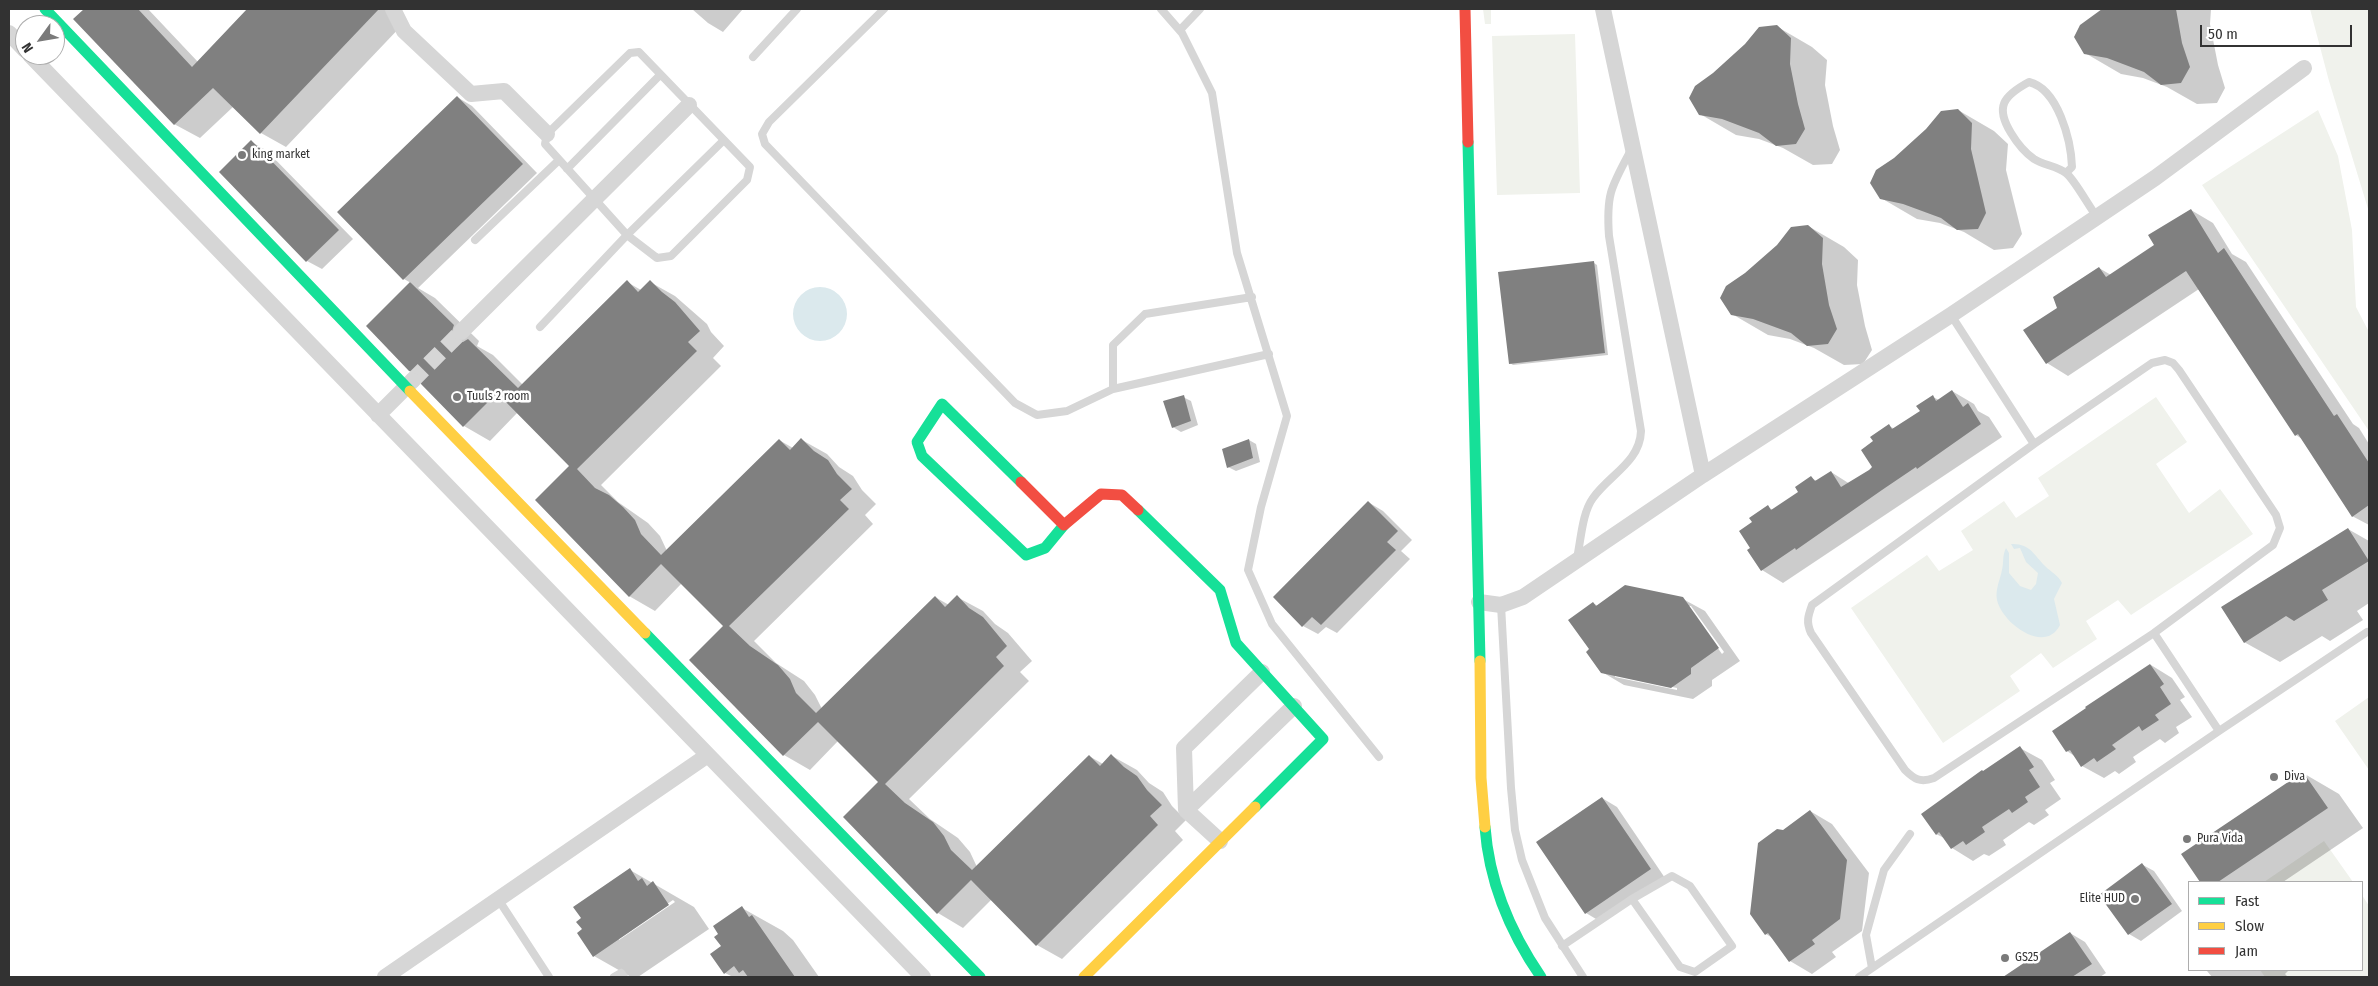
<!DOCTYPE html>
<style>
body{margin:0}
#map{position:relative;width:2378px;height:986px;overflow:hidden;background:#fff;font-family:"Fira Sans Condensed",sans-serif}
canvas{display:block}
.frame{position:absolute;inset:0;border:10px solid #323232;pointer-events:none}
.legend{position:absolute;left:2188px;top:881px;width:175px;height:90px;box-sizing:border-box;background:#fff;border:1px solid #adadad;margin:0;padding:6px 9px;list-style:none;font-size:15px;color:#323232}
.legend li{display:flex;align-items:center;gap:10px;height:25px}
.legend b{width:25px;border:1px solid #adadad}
.north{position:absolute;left:15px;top:15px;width:50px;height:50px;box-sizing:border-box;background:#fff;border:1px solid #adadad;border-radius:50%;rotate:238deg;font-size:14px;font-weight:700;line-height:20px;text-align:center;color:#323232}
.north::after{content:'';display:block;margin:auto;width:18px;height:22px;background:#7a7a7a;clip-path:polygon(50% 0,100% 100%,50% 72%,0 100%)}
.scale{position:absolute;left:2200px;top:25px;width:152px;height:22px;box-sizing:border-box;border:2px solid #323232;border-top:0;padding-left:6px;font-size:15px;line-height:18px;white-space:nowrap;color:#323232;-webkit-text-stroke:4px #fff;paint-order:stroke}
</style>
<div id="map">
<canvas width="2378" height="986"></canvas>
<div class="frame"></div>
<ul class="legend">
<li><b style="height:6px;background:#16e098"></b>Fast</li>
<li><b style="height:6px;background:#ffcf43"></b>Slow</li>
<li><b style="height:6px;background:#f24e42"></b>Jam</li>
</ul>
<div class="north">N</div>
<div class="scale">50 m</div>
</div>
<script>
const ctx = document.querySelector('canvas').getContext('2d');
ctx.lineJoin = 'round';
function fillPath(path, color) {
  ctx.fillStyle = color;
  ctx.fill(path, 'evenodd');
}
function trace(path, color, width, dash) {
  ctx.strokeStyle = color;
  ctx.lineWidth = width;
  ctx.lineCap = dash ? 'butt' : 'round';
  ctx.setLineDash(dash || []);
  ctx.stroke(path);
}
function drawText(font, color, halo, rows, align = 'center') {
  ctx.font = font + ' "Fira Sans Condensed",sans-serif';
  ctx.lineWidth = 5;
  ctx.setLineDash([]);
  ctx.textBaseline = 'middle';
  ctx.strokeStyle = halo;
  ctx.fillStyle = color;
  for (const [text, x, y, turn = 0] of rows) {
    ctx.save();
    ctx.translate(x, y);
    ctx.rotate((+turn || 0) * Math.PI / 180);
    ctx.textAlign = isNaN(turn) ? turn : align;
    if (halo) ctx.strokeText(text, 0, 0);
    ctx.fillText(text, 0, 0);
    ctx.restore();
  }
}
fillPath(new Path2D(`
 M1483 9H1491V24H1485Z
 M2310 9H2369V212L2329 81Z
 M1575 34 1580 193 1497 195 1492 36Z
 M2318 110 2338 156 2352 230 2356 307 2369 332V431L2202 185Z
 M2156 397 2187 442 2156 464 2189 513 2220 489 2253 534 2131 615 2118 600 2086 621 2097 639 2053 668 2041 653 2010 676 2020 691 1943 743 1851 608 1927 555 1939 571 1973 550 1961 531 2004 501 2016 518 2049 496 2038 478Z
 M2369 697V770L2335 721Z
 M2324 841 2353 882H2264Z
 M2362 895 2369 906V977H2265L2260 970H2362Z`), '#f0f2ec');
fillPath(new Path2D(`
 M793 314a27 27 0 1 1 54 0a27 27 0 1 1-54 0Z
 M2011 544C2030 543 2034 555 2045 566 2051 572 2058 575 2062 583L2054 599 2060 625C2045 655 2002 623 1997 600 1995 590 2000 580 2002 570 2004 562 2002 556 2006 548L2009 553V573L2020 586 2031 590 2036 584 2038 573 2026 562 2020 548 2014 549Z`), '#dbe9ed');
fillPath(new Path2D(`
 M86 9H148L198 62 249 9H391L405 22 286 147 261 133 234 106 200 138 174 124 75 19Z
 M692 9H743L723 32 708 23Z
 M2104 9H2211L2210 24 2218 65 2225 88 2217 103 2197 104 2167 87 2143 78 2121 74 2085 53 2099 13Z
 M1776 26 1812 47 1827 60 1825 85 1833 126 1840 150 1832 164 1813 165 1783 148 1759 139 1736 135 1700 114Z
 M457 97 472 106 537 173 418 288 435 298 479 341 477 346 493 355 523 385 627 282 641 290 650 282 675 296 707 324 711 332 724 346 713 358 721 366 601 485 618 502 648 523 660 536 667 551 779 440 793 448 802 440 827 454 839 467 853 476 862 490 876 504 865 515 873 524 754 641 776 663 804 681 815 695 822 709 935 597 949 605 957 597 983 611 995 624 1008 633 1032 661 1020 672 1029 681 909 799 930 819 958 838 970 852 977 867 1089 756 1103 764 1112 756 1137 770 1149 783 1163 792 1172 806 1186 820 1175 831 1183 840 1062 959 1037 945 992 899 963 928 938 913 879 782 838 741 810 770 784 755 691 660 724 626 682 583 655 611 629 596 571 466 518 412 490 441 464 426 423 383 421 377 410 370 411 283 404 279Z
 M1958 110 1994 131 2008 144 2006 170 2022 234 2013 248 1994 250 1964 232 1940 223 1917 219 1881 198Z
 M251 142 266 150 353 239 322 269 307 261Z
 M2191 210 2213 223 2232 254 2246 262 2353 424 2359 428 2369 444V525L2352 516 2302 439 2296 435 2199 289 2068 376 2047 363 2059 308 2099 268 2111 275 2156 245Z
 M1808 226 1844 247 1858 260 1857 285 1865 326 1872 350 1863 364 1844 365 1814 348 1790 339 1768 335 1732 314Z
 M1594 263 1597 265 1608 355 1513 365 1510 363Z
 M1952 391 1974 404 1978 411 1989 417 2002 437 1783 583 1762 570 1752 548 1753 523 1768 507 1773 510 1800 492 1811 478 1817 481 1831 472 1850 484 1870 471 1873 467 1875 442 1889 426 1895 429 1921 411 1933 397 1939 400Z
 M1183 397 1191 401 1198 425 1181 432 1173 427Z
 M1249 440 1256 444 1260 462 1236 471 1228 467Z
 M1368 502 1383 511 1412 540 1401 551 1410 559 1337 633 1326 627 1318 634 1303 626Z
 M2348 529 2369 541V603L2357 611 2363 620 2330 641 2322 636 2280 662 2244 642Z
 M1683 599 1705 611 1740 661 1712 680V686L1693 699 1624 685 1602 672 1591 650 1593 603 1598 606ZM1688 606H1691L1724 652 1722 654ZM1615 675 1677 688V690L1615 677Z
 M2151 665 2172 678 2185 697 2180 700 2192 717 2176 727 2179 733 2165 743 2160 739 2133 757 2136 762 2119 774 2115 771 2104 778 2082 766 2076 757 2067 751Z
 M2020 748 2042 760 2055 780 2050 783 2061 799 2045 810 2049 815 2034 825 2029 822 2003 840 2006 845 1989 856 1984 854 1973 861 1952 848 1946 839 1936 834Z
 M2303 773 2339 794 2363 828 2283 882H2201L2183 854Z
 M1602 798 1617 807 1665 878 1601 922 1586 913Z
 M1810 811 1832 824 1869 873 1862 931 1832 952 1836 957 1812 974 1790 961 1774 939 1766 934 1783 832Z
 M2143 865 2154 871 2182 911 2141 941 2129 934 2101 895Z
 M630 870 694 907 709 929 638 977H631L594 956 583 930V919ZM673 900 675 902 619 940V937Z
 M742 908 783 931 793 940 819 977H733L725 973 723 946Z
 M2070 933 2085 942 2106 973 2100 977H2005Z
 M2289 970 2285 974 2288 977H2212L2207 971Z`), '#0003');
fillPath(new Path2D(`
 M84 9H138L192 67 247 9H379L260 134 213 88 174 125 73 19Z
 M2102 9H2176L2182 43 2190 67 2181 83 2161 85 2144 72 2107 58 2084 54 2074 37 2080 25Z
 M1777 25 1791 38 1790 64 1798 104 1805 129 1796 144 1776 146 1759 133 1722 119 1699 115 1689 98 1695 86 1713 73 1745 44 1759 27Z
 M457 96 523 164 403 280 337 212Z
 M1958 109 1972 123 1971 149 1986 213 1978 229 1957 230 1941 218 1903 204 1880 199 1870 183 1876 170 1894 158 1926 129 1941 111Z
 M251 140 339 230 306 262 219 172Z
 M2191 209 2218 253 2224 248 2334 416 2337 414 2369 463V505L2352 517 2298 434 2295 436 2186 271 2046 364 2023 330 2057 308 2053 297 2099 267 2106 277 2154 245 2148 235Z
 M1808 225 1823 238 1822 264 1829 305 1837 329 1828 344 1807 346 1791 333 1753 319 1731 315 1720 298 1726 286 1745 273 1777 245 1791 227Z
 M1594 261 1605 353 1509 364 1498 272Z
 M627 280 638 292 650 280 662 292 675 302 700 331 688 342 697 351 577 469 595 488 609 495 623 507 635 520 641 534 661 555 779 439 790 450 801 438 814 451 828 460 837 474 852 489 840 500 849 509 729 626 750 646 778 665 790 679 796 693 816 713 935 596 945 607 957 595 969 608 983 617 1007 646 996 657 1004 666 885 784 905 803 933 822 944 836 951 850 972 870 1089 755 1100 766 1111 754 1124 767 1137 776 1147 790 1162 805 1150 816 1158 825 1036 946 971 880 937 914 843 817 878 782 818 722 783 756 689 660 723 626 661 564 629 597 535 500 569 466 497 393 463 427 421 384 419 374 409 371 366 326 410 282 454 325 451 334 454 339 463 342 468 339 518 388Z
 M1952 390 1963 407 1968 403 1981 424 1917 469 1916 467 1882 490 1796 550 1795 548 1761 571 1747 550 1750 548 1739 531 1752 522 1749 518 1768 505 1771 510 1798 492 1795 487 1811 476 1815 481 1831 471 1841 487 1869 470 1872 467 1861 450 1873 441 1870 437 1889 424 1892 429 1920 411 1916 406 1933 395 1936 401Z
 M1184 395 1191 421 1172 428 1163 401Z
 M1249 439 1253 458 1227 468 1222 449Z
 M1368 501 1398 531 1387 542 1396 550 1321 625 1312 617 1302 627 1273 597Z
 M2348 528 2369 561 2322 590 2328 600 2294 621 2286 616 2244 643 2221 607Z
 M1625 585 1683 597 1719 648 1691 668V674L1671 688 1601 673 1586 652 1589 649 1568 620 1593 602 1596 606Z
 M2150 664 2164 684 2160 687 2171 704 2155 715 2159 720 2142 731 2139 726 2112 745 2116 749 2097 762 2094 758 2081 767 2070 750 2066 752 2052 731 2086 708 2085 707Z
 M2020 746 2034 767 2029 770 2040 787 2025 797 2028 802 2012 813 2009 809 1982 827 1985 832 1966 845 1963 841 1951 849 1939 832 1936 835 1921 814 1982 770 1983 771Z
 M2303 772 2328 808 2218 882H2200L2181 854Z
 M1602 797 1651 869 1585 914 1536 842Z
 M1810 810 1847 860 1840 919 1812 940 1815 944 1789 962 1768 933 1765 935 1750 914 1758 843 1777 829 1783 830Z
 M2142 863 2172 904 2128 935 2099 895Z
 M630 868 638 881 642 878 647 886 653 881 669 905 593 957 577 933 582 929 576 922 581 918 573 907Z
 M742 906 749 917 752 915 795 977H748L743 970 739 973 734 966 724 974 710 954 721 946 714 937 718 934 713 926Z
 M2070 932 2092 964 2072 977H2003Z`), '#808080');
trace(new Path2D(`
 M412 381 461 332`), '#d6d6d6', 16, [16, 8]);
trace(new Path2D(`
 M884 9 769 122 762 134 765 144 1015 403 1037 415 1067 411 1113 389 1269 354
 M1161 9 1182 33 1212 93 1237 253 1287 416 1261 507 1248 570 1272 624 1379 757
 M1180 30 1200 9
 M639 52 750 167 747 180 671 256 657 258 627 235 545 144 547 134 630 53Z
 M753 57 797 9
 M567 169 660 75
 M2066 173 2072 167C2071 140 2058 89 2029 82 2003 96 1995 107 2011 133 2017 143 2024 152 2034 159 2043 165 2057 166 2066 173 2075 180 2089 207 2097 217
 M475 240 559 160
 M1951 315 2034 444
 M540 327 627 235 724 140
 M2165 360 2173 363 2179 370 2276 515 2280 528 2273 545 2154 633 1934 778C1920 783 1914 779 1905 770L1811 633C1806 622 1808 616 1812 605L2034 444 2152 363Z
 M1113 389V345L1145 314 1252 297
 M1577 558C1581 540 1582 513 1593 498 1609 475 1640 462 1641 431L1609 236C1606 194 1611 187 1631 150
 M1501 605 1511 788 1515 830 1522 860 1545 918 1583 977
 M2154 633 2219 731
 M498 899 549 977
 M1562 946 1632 899 1672 876 1690 886 1732 946 1695 972 1680 967 1632 899
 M1872 968 1866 935 1884 870 1910 834
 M614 977 621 973 624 977
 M1859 977 2219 731 2367 632`), '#d6d6d6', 8);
trace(new Path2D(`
 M393 9 404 31 471 94 504 91 547 134
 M1603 9 1703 475
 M9 33 25 50
 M30 55 923 977
 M461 332 689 105
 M378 415 412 381
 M1479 602 1501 605 1523 597 1703 475 1951 315 2097 217 2155 178 2304 68
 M1186 810 1294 706
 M1220 841 1186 810 1184 748 1262 672
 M385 977 708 755`), '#d6d6d6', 16);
trace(new Path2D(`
 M45 9 410 391
 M1468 142 1480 661
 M1021 482 942 404 917 442 922 456 1026 555 1045 548 1064 525
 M1138 510 1220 590 1236 643 1323 739 1255 807
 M645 633 980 977
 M1485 827C1489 881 1510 932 1541 977`), '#16e098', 11);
trace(new Path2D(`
 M410 391 645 633
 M1480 661 1481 778 1485 827
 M1084 977 1255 807`), '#ffcf43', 11);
trace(new Path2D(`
 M1465 9 1468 142
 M1021 482 1064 525 1101 494 1122 495 1138 510`), '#f24e42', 11);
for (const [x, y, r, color] of [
 [242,155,5,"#7a7a7a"],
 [457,397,5,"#7a7a7a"],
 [2274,777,5,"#7a7a7a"],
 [2187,839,5,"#7a7a7a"],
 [2135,899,5,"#7a7a7a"],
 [2005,958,5,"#7a7a7a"]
]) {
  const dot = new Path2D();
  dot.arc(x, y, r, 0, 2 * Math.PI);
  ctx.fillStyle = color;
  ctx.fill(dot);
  trace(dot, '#fff', 2);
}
drawText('12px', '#323232', '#fff', [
 ["king market",252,155],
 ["Tuuls 2 room",467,397],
 ["Diva",2284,777],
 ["Pura Vida",2197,839],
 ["Elite HUD",2125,899,"right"],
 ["GS25",2015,958]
], 'left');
</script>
